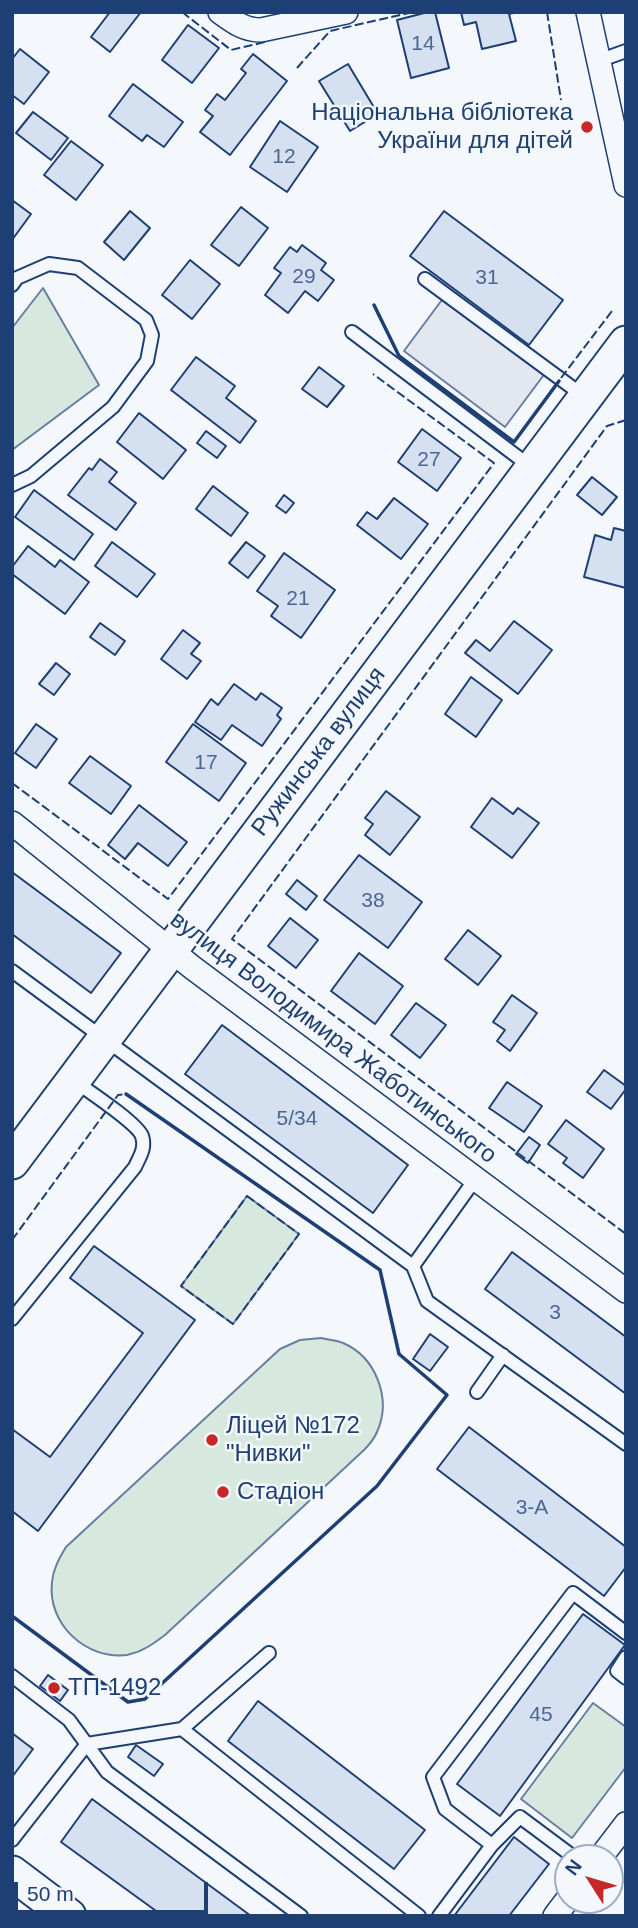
<!DOCTYPE html>
<meta charset="utf-8">
<style>
body{margin:0}
#map{position:relative;width:638px;height:1928px;overflow:hidden;background:#f4f7fb;font-family:Helvetica,sans-serif}
canvas{display:block}
.frame{position:absolute;inset:0;border:14px solid #1d3f73;pointer-events:none}
.north{position:absolute;left:554px;top:1844px;width:70px;height:70px;box-sizing:border-box;background:#f4f7fb;border:2px solid #9eadc5;border-radius:50%;rotate:307deg;font-size:19px;font-weight:700;line-height:28px;text-align:center;color:#1d3f73}
.north::after{content:'';display:block;margin:auto;width:24px;height:32px;background:#c62828;clip-path:polygon(50% 0,100% 100%,50% 72%,0 100%)}
.scale{position:absolute;left:14px;top:1882px;width:194px;height:32px;box-sizing:border-box;border:4px solid #1d3f73;border-top:0;padding-left:9px;font-size:21px;line-height:24px;white-space:nowrap;color:#1d3f73;-webkit-text-stroke:5px #f4f7fb;paint-order:stroke}
</style>
<div id="map">
<canvas width="638" height="1928"></canvas>
<div class="frame"></div>
<div class="north">N</div>
<div class="scale">50 m</div>
</div>
<script>
const ctx = document.querySelector('canvas').getContext('2d');
ctx.lineJoin = 'round';
function fillPath(path, color) {
  ctx.fillStyle = color;
  ctx.fill(path, 'evenodd');
}
function trace(path, color, width, dash) {
  ctx.strokeStyle = color;
  ctx.lineWidth = width;
  ctx.lineCap = dash ? 'butt' : 'round';
  ctx.setLineDash(dash || []);
  ctx.stroke(path);
}
function drawText(font, color, halo, rows, align = 'center') {
  ctx.font = font + ' Helvetica,sans-serif';
  ctx.lineWidth = 5;
  ctx.setLineDash([]);
  ctx.textBaseline = 'middle';
  ctx.strokeStyle = halo;
  ctx.fillStyle = color;
  for (const [text, x, y, turn = 0] of rows) {
    ctx.save();
    ctx.translate(x, y);
    ctx.rotate((+turn || 0) * Math.PI / 180);
    ctx.textAlign = isNaN(turn) ? turn : align;
    if (halo) ctx.strokeText(text, 0, 0);
    ctx.fillText(text, 0, 0);
    ctx.restore();
  }
}
const green = new Path2D(`
 M43 288 99 385 12 450V328Z
 M247 1196 299 1234 233 1324 181 1286Z
 M321 1338C328 1340 336 1340 343 1343 376 1357 392 1399 377 1432 374 1439 369 1445 364 1450L165 1635C153 1644 142 1652 127 1655 86 1660 47 1624 52 1582 53 1569 59 1559 66 1547L280 1349 300 1340Z
 M593 1703 626 1727V1767L572 1838 521 1799Z`);
fillPath(green, '#d7e8df');
trace(green, '#687fa3', 2);
const parking = new Path2D(`
 M447 293 549 368 505 427 404 351Z`);
fillPath(parking, '#e3e8f0');
trace(parking, '#687fa3', 2);
const building = new Path2D(`
 M110 12H141L110 52 91 37Z
 M428 12H435L449 68 411 78 397 20Z
 M461 12H518L509 14 516 41 482 49 476 22 464 25Z
 M188 25 219 48 192 83 162 60Z
 M20 49 49 72 24 104 12 95V59Z
 M253 54 287 81 230 155 200 132 213 116 205 110 217 94 225 100 246 73 241 69Z
 M348 64 378 114 350 131 319 81Z
 M133 84 183 122 164 147 147 135 142 141 109 116Z
 M33 112 68 138 51 160 16 133Z
 M280 121 318 147 287 192 250 167Z
 M71 141 103 165 76 200 44 175Z
 M12 200 31 214 12 240Z
 M241 207 268 228 239 266 211 245Z
 M130 211 150 228 124 260 104 242Z
 M444 211 563 300 529 345 410 256Z
 M302 245 326 263 321 270 334 280 318 301 305 291 288 313 265 295 281 273 274 268 290 247 297 252Z
 M190 260 220 284 192 319 162 295Z
 M196 357 235 386 226 398 256 421 240 443 171 390Z
 M319 367 344 386 327 407 302 389Z
 M139 413 186 450 163 479 117 442Z
 M422 429 461 458 437 491 398 462Z
 M206 431 226 446 217 458 197 443Z
 M100 459 117 472 109 482 136 503 116 530 68 495 89 468 92 470Z
 M592 477 617 497 602 515 577 495Z
 M213 486 248 513 231 536 196 509Z
 M34 490 93 534 74 560 15 517Z
 M284 495 294 503 286 513 276 506Z
 M394 498 428 524 401 559 357 525 367 512 377 519Z
 M614 528 626 531V588L584 577 595 535 611 540Z
 M112 542 155 574 137 597 95 566Z
 M246 542 265 556 248 578 229 563Z
 M28 546 55 567 60 560 89 582 65 614 12 574V567Z
 M284 553 335 590 301 638 271 616 278 606 257 591Z
 M514 621 552 650 518 694 465 653 476 640 490 651Z
 M100 623 125 641 115 655 90 637Z
 M183 630 200 643 191 654 201 661 187 679 161 659Z
 M56 663 70 674 54 695 39 684Z
 M471 677 502 700 476 737 445 714Z
 M234 684 256 700 261 693 282 708 277 715 281 719 262 746 232 725 221 740 195 722 211 699 218 705Z
 M36 724 57 739 36 768 15 753Z
 M193 724 246 763 219 801 166 762Z
 M90 756 131 786 111 814 69 783Z
 M386 791 420 817 390 855 365 835 373 824 365 818Z
 M492 798 513 814 518 808 539 823 512 858 471 827Z
 M139 805 187 842 168 866 138 843 125 859 108 845Z
 M359 855 422 902 388 948 324 900Z
 M12 872 121 953 91 993 12 934Z
 M297 880 317 896 306 910 286 894Z
 M290 918 318 940 296 968 268 946Z
 M468 930 501 956 478 985 445 959Z
 M359 953 403 986 375 1024 331 991Z
 M512 995 537 1013 510 1051 497 1041 505 1030 493 1022Z
 M416 1003 446 1025 420 1058 391 1035Z
 M222 1025 408 1165 373 1213 185 1074Z
 M604 1070 626 1086V1089L611 1109 587 1092Z
 M507 1082 542 1106 524 1132 489 1108Z
 M566 1120 604 1149 583 1178 563 1163 567 1158 548 1144Z
 M529 1137 540 1145 528 1163 516 1154Z
 M94 1246 195 1320 38 1531 12 1511V1429L50 1457 143 1333 70 1278Z
 M512 1252 626 1337V1394L485 1289Z
 M430 1334 448 1347 430 1371 413 1359Z
 M469 1427 626 1547V1567L604 1596 437 1469Z
 M583 1614 625 1645 500 1816 457 1784Z
 M48 1675 68 1690 60 1701 40 1686Z
 M258 1701 425 1830 394 1869 228 1741Z
 M12 1733 33 1749 12 1777Z
 M136 1745 163 1764 154 1776 128 1757Z
 M92 1799 251 1916H163L61 1842Z
 M514 1837 549 1864 509 1916H454Z`);
fillPath(building, '#d5e0f0');
trace(building, '#1d3f73', 2);
const lane = new Path2D(`
 M598 61 626 51
 M425 279 585 397
 M12 285 17 278 49 264 78 268 146 320 152 335 147 361 113 407 31 476 12 485
 M352 332 531 467
 M12 971 413 1266 427 1301 626 1444
 M413 1266 476 1178
 M12 1319 135 1167C140 1156 146 1148 142 1136 137 1123 87 1090 73 1080
 M477 1392 503 1355
 M626 1657 617 1671 626 1678
 M12 1676 69 1720 107 1772 301 1916
 M182 1729 269 1653
 M12 1840 87 1744 182 1729 419 1916
 M492 1845 445 1809 433 1777 573 1593 626 1633
 M439 1916 492 1845 520 1817 575 1858`);
const street = new Path2D(`
 M220 12C234 22 244 30 261 30L346 12
 M588 12 626 185
 M12 823 193 968 626 1291
 M600 1858 626 1824
 M555 1916 568 1899`);
const secondary = new Path2D(`
 M12 1162 626 343
 M12 1873 69 1916`);
trace(lane, '#1d3f73', 16);
trace(street, '#1d3f73', 26);
trace(secondary, '#1d3f73', 37);
trace(lane, '#f4f7fb', 12);
trace(street, '#f4f7fb', 23);
trace(secondary, '#f4f7fb', 33);
trace(new Path2D(`
 M182 12 231 50 265 42
 M547 12 561 100
 M297 68 330 31 413 12
 M561 378 612 311
 M626 420 607 426 232 939 626 1234
 M12 783 168 899 494 463 373 374
 M247 1196 299 1234 233 1324 181 1286Z
 M12 1240 118 1095 126 1094`), '#1d3f73', 2, [9, 3.5]);
trace(new Path2D(`
 M374 305 399 356 514 442 559 381
 M12 1616 128 1702 145 1699 377 1486 447 1395 399 1354 380 1270 126 1094`), '#1d3f73', 3.5);
for (const [x, y, r, color] of [
 [587,127,7,"#c62828"],
 [212,1440,7,"#c62828"],
 [223,1492,7,"#c62828"],
 [54,1688,7,"#c62828"]
]) {
  const dot = new Path2D();
  dot.arc(x, y, r, 0, 2 * Math.PI);
  ctx.fillStyle = color;
  ctx.fill(dot);
  trace(dot, '#f4f7fb', 2.5);
}
drawText('21px', '#4b6792', null, [
 ["14",423,44],
 ["12",284,157],
 ["29",304,277],
 ["31",487,278],
 ["27",429,460],
 ["21",298,599],
 ["17",206,763],
 ["38",373,901],
 ["5/34",297,1119],
 ["3",555,1313],
 ["3-А",532,1508],
 ["45",541,1715]
]);
drawText('24px', '#1d3f73', '#f4f7fb', [
 ["Національна бібліотека",573,113,"right"],
 ["України для дітей",573,141,"right"],
 ["Ліцей №172",226,1426],
 ["\"Нивки\"",226,1454],
 ["Стадіон",237,1492],
 ["ТП-1492",68,1688]
], 'left');
drawText('24px', '#1d3f73', '#f4f7fb', [
 ["Ружинська вулиця",319,752,-53],
 ["вулиця Володимира Жаботинського",333,1038,37]
]);
</script>
